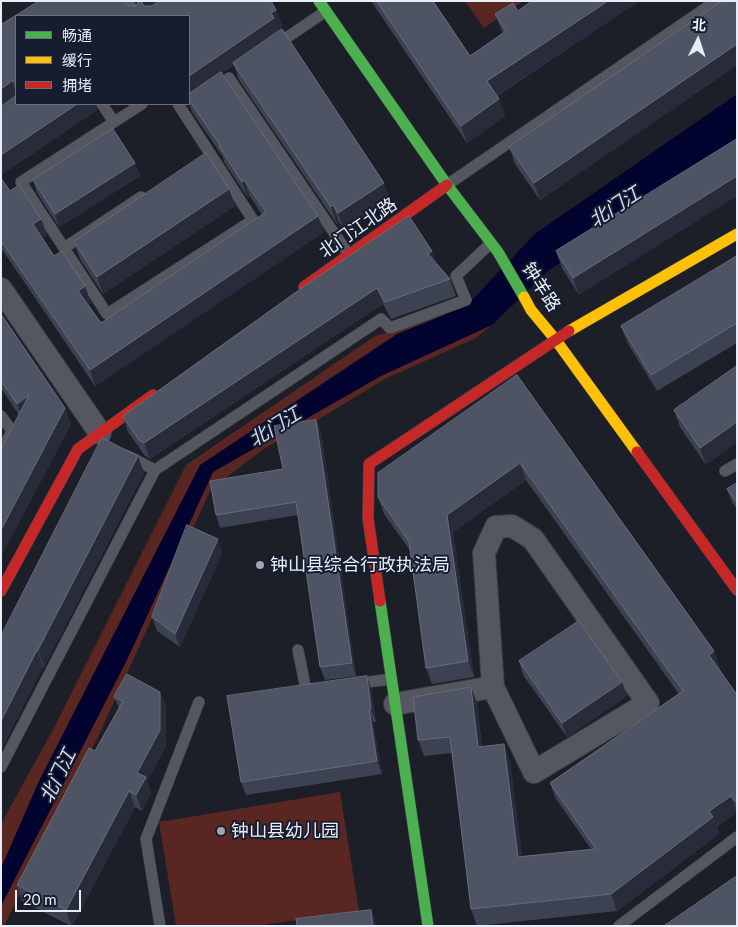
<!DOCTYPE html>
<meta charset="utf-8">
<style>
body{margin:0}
#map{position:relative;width:738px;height:927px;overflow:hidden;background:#1c1f28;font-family:Lato,"Noto Sans SC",sans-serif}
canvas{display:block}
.frame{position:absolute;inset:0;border:2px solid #e8edfa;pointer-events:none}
.legend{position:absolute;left:15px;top:15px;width:175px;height:90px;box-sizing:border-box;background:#161d2e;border:1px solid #6a7080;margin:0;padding:6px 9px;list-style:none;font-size:15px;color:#e8edfa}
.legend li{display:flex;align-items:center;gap:10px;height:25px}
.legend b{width:25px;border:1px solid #6a7080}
.north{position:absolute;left:673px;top:15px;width:50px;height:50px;-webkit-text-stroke:4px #161d2e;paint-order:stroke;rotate:4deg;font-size:14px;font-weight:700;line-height:20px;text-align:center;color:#e8edfa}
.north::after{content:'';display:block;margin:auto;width:18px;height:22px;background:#e8edfa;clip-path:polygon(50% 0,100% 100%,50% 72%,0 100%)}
.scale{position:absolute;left:15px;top:890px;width:66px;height:22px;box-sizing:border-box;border:2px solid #e8edfa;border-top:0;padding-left:6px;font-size:15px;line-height:18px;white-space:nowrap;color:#e8edfa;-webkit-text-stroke:4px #161d2e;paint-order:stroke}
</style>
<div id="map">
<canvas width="738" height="927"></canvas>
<div class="frame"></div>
<ul class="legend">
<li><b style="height:6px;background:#4caf50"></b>畅通</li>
<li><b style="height:6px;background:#ffc107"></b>缓行</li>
<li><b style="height:6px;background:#c62828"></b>拥堵</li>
</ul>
<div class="north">北</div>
<div class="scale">20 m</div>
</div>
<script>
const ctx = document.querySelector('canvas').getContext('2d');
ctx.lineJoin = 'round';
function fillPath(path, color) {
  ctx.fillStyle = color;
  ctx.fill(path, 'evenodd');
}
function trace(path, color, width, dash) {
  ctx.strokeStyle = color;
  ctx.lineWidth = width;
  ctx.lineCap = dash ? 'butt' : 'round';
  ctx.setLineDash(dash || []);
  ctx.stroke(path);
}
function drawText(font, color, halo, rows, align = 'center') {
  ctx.font = font + ' Lato,"Noto Sans SC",sans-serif';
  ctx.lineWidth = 4;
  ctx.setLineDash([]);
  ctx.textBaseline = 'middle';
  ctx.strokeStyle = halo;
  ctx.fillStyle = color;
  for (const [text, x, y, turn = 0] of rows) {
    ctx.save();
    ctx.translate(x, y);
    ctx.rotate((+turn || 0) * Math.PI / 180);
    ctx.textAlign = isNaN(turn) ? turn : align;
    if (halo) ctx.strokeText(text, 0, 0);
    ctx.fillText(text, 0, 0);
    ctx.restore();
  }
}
fillPath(new Path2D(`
 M465 1H523L484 28Z
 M472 300 492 325 476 338 385 379 311 424 265 448 211 489 98 737 4 926H1V824L56 724 186 465 375 336 444 315Z
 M340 792 359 911 256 926H176L159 822Z`), '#592621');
fillPath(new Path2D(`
 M737 94V151L549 270 492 325 381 376 213 472 127 660 1 906V868L39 781 200 465 397 334 444 315 472 300 536 233Z`), '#030330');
const lane = new Path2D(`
 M127 1 137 16
 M276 45 326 11
 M229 78 349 255
 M102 104 114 122
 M142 104 21 182 107 314 253 220 178 104
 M447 185 716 1
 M64 248 141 197
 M1 416 12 431 1 452
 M128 456 155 470
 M725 471 737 464
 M298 650 306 690 315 689
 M354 684 391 679
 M1 767 155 470 381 319 390 328 466 300 456 276 491 243
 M160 926 146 839 199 702
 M619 926 737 837`);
const street = new Path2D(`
 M1 289 100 433
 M395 704 493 687 484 553 496 527 512 526 533 539 648 703 534 772 493 687`);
const fast = new Path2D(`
 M319 1 447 185 498 252 524 297
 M380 601 428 926`);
const slow = new Path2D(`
 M524 297 531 310 555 339 637 452
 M569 331 737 234`);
const jam = new Path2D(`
 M304 287 447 185
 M637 452 737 590
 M1 591 78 449 153 395
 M380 601 368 518 369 464 569 331`);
trace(lane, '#393b43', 12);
trace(street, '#393b43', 24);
trace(fast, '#393b43', 12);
trace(slow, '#393b43', 12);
trace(jam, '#393b43', 12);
trace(lane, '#54575f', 11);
trace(street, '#54575f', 22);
trace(fast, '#4caf50', 11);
trace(slow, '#ffc107', 11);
trace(jam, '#c62828', 11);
fillPath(new Path2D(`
 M39 1H124L127 6H136L137 4 136 1H271L276 10 282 26 278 29 279 31 282 29 384 183 390 200 344 230 339 222 337 224 239 80 234 65 222 73 318 216 324 232 95 386 1 248V178L10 191 19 185 41 219 47 235 42 238 54 256 62 251 85 286 91 303 88 305 101 323 262 215 250 196 248 198 224 162 223 157 192 112 189 103V16H16V104H95L97 110 1 175V25Z
 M371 1H433L470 56 503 34 495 14 518 11 532 1H639L497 96 499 99 505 116 467 143Z
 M737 1V65L540 200 515 164 509 147Z
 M737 139 579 295 562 268 556 251Z
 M135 163 140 176 59 227 37 193 33 180Z
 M235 206 103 294 80 259 74 242Z
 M737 256V343L657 391 627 342 621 326Z
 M437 264 450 279 456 296 391 319 383 304 150 459 145 456 128 432 123 416 306 285Z
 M1 314 65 408 71 425 19 415 1 388Z
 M737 366 706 465 680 427 674 410Z
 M517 375 714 651 720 668 719 669 737 695V812L717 827 719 834 617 911 477 926 471 909 452 753 424 756 418 740 471 687 477 703 482 747 510 761 522 856 591 849 556 799 550 783 679 694 526 480 453 532 474 677 432 684 426 668 411 552 384 514 378 497Z
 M316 420 321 432 356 676 325 680 320 667 298 515 220 528 216 515 283 469Z
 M144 473 44 667H43L1 750V636Z
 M737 483V509L732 502 727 489Z
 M222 553 180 647 157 631 152 617Z
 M519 661 622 682 627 696 567 737 523 675Z
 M371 689 376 722H373L382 774 246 795 241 782Z
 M160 692 166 708V746L147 781 151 793 142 811 135 807 72 926H71L22 901 17 885 95 751 119 708 114 697Z`), '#3d4253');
fillPath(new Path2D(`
 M141 1H164L147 16Z
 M608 1H639L493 98 487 81Z
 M276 10 282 26 278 29 280 34 233 63 234 65 189 96V76Z
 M737 44V65L540 200 534 183Z
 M12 81 16 92V99L1 110V89Z
 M499 99 505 116 467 143 461 126Z
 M77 104H95L97 110 1 175V155Z
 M135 163 140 176 59 227 55 214Z
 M737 176V196L579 295 573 278Z
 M244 180 250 196 248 198 242 182Z
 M384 183 390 200 344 230 338 213Z
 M229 189 235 206 103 294 97 277Z
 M333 205 339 222 337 224 331 207Z
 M318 216 324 232 95 386 90 370Z
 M41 219 47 235 39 240 33 224Z
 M432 251 438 267 428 254Z
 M85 286 91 303 84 307 78 291Z
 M377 288 383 304 150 459 144 443Z
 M29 395 23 420 17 404Z
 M65 408 71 425 1 557V530Z
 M316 420 321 432 356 676 352 663Z
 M737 422V443L706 465 700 448Z
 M138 456 144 473 44 667 38 650Z
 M520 463 526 480 453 532 474 677 468 661 447 515Z
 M218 539 222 553 180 647 175 634Z
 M37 650 43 667 1 750V721Z
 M714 651 720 668 715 672 709 655Z
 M367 676 371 689 376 722 371 709Z
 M622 682 627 696 567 737 562 723Z
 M471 687 477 703 484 764 478 747Z
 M160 692 166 708V746L147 781 151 793 142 811 136 795 137 773Z
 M369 709 373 722 382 774 377 761Z
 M504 744 510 761 524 873 518 857Z
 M129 791 135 807 72 926 66 910Z
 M731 796 737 812 717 827 719 834 617 911 611 894 709 811Z
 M371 910 376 923 377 926H373Z`), '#282c3a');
const building = new Path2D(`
 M39 1H124L127 6H136L138 3V1H141L144 6H152L159 1H271L276 10 271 13 274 18 189 76V16H16V81H12L1 89V25Z
 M377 1H433L470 56 506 31 495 14 513 3 518 11 532 1H608L487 81 499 99 461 126Z
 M722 1H737V44L534 183 509 147Z
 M282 29 384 183 338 213 333 205 331 207 233 63Z
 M221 72 318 216 90 370 1 241V178L10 191 19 185 41 219 33 224 54 256 62 251 85 286 78 291 101 323 266 212 244 180 242 182 219 146 220 145 189 100V94Z
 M16 96V104H77L1 155V107Z
 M113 129 135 163 55 214 33 180Z
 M737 139V176L573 278 556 251Z
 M206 153 229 189 97 277 74 242Z
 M409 216 432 251 428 254 450 279 385 302 377 288 144 443 139 440 123 416 306 285Z
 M737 256V323L651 375 621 326Z
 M1 314 65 408 1 530V449L29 395 17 404 1 381Z
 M737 366V422L700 448 674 410Z
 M517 375 714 651 709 655 737 695V800L735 801 731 796 709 811 713 817 611 894 471 909 450 737 418 740 413 697 471 687 478 747 504 744 518 857 596 849 550 783 683 691 520 463 447 515 468 661 426 668 409 542 378 497V473Z
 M316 420 352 663 320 667 296 502 216 515 210 481 283 469 274 426Z
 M102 438 138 456 38 650H37L1 721V636Z
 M737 483V503L727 489Z
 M187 525 218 539 175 634 152 617Z
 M579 621 622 682 562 723 519 661Z
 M127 674 160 692V730L137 773 146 777 136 795 129 791 66 910 17 885 89 748 95 751 123 701 114 697Z
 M367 676 371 709H369L377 761 241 782 227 696Z
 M737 876V926H664Z
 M371 910 373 926H297L296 919Z`);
fillPath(building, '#4f5465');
trace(building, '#676c7c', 1);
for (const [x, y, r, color] of [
 [260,565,5,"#a1a5b0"],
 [221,831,5,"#a1a5b0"]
]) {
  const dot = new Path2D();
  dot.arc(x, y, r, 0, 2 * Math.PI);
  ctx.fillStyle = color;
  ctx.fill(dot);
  trace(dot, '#161d2e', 2);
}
drawText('18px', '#e8edfa', '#161d2e', [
 ["北门江北路",358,228,-35],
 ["钟羊路",541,287,57]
]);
drawText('18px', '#e8edfa', '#161d2e', [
 ["钟山县综合行政执法局",270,565],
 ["钟山县幼儿园",231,831]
], 'left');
drawText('italic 19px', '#d5def3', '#161d2e', [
 ["北门江",615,207,-33],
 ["北门江",275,427,-32],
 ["北门江",58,776,-64]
]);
</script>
